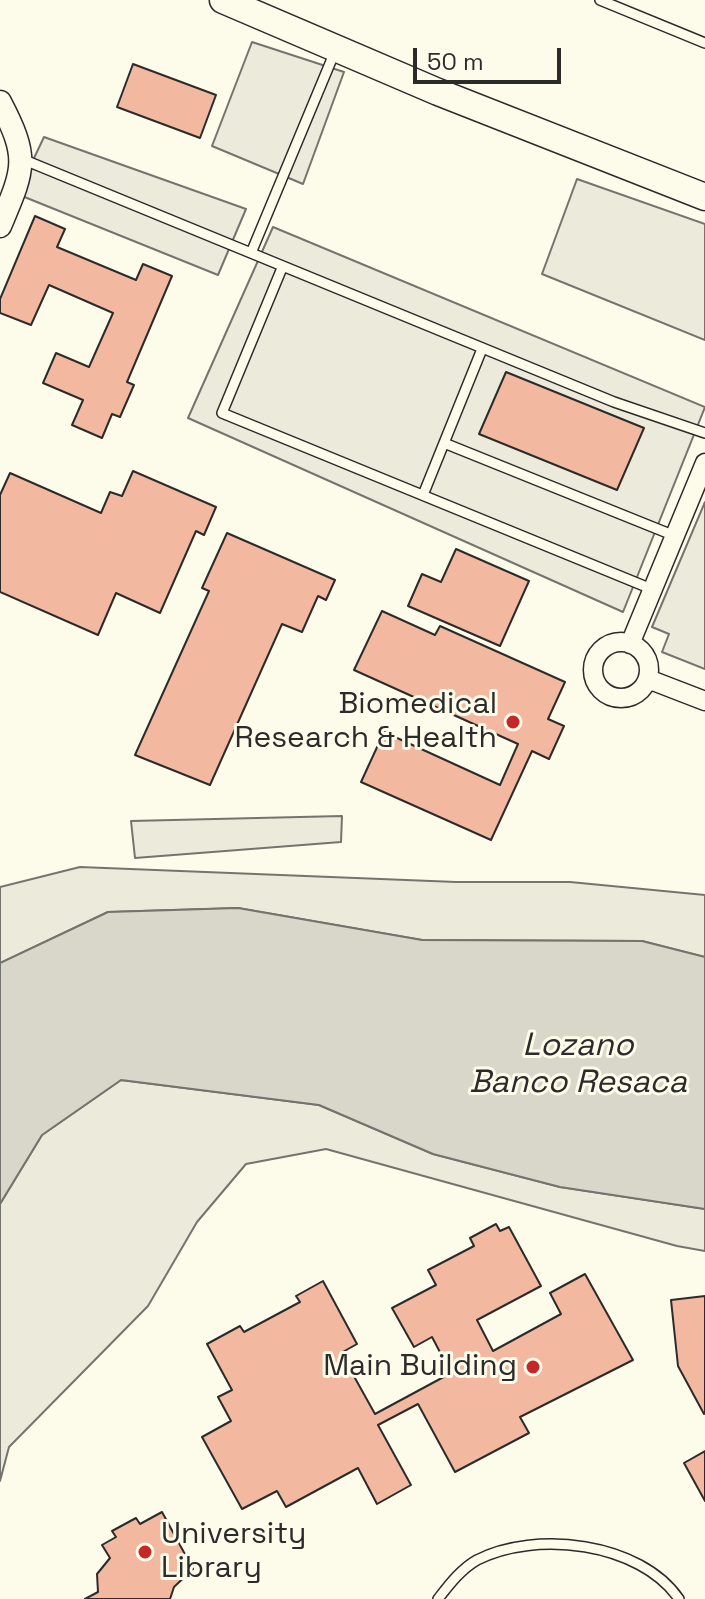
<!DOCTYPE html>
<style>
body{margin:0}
#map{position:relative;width:705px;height:1599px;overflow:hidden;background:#fdfbea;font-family:"Space Grotesk",sans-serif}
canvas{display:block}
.scale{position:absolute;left:413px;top:48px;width:148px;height:36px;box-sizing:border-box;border:4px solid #2b2b2b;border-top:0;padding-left:10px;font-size:24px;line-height:28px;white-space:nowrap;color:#2b2b2b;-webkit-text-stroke:6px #fdfbea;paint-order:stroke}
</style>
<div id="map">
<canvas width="705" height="1599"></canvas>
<div class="scale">50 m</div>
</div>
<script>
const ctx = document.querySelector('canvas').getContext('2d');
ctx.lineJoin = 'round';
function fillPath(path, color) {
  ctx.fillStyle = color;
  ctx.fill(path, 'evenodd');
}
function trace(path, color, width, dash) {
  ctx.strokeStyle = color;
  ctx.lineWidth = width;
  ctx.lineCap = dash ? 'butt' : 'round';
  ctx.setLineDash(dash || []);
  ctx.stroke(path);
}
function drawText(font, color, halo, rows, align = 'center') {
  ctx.font = font + ' "Space Grotesk",sans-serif';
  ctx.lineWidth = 6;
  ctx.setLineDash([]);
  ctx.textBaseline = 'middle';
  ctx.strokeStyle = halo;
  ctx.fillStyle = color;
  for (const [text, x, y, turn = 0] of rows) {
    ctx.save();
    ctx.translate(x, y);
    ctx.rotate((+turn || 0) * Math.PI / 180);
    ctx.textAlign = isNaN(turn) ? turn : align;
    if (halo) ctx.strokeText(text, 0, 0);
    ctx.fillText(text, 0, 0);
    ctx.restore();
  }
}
const green = new Path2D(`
 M342 816 341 842 135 858 131 821Z
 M80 867 456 882H570L705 895V957L642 941 422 940 238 908 108 912 0 963V887Z
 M121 1080 319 1105 433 1154 560 1187 705 1209V1251L677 1246 326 1149 246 1164 197 1222 148 1306 9 1447 0 1481V1204L42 1135Z`);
fillPath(green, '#ecebdb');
trace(green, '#74746e', 2);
const parking = new Path2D(`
 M252 42 344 72 303 184 212 146Z
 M44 137 246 209 218 275 17 194Z
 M577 179 705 224V340L542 274Z
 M273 227 705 407 623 612 188 418Z
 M705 502V669L662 652 669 634 652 627Z`);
fillPath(parking, '#eceadb');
trace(parking, '#74746e', 2);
const water = new Path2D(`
 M238 908 422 940 642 941 705 957V1209L560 1187 433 1154 319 1105 121 1080 42 1135 0 1204V963L108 912Z`);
fillPath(water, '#d8d7c9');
trace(water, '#74746e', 2);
const building = new Path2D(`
 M133 64 216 95 200 138 117 107Z
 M35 216 65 229 57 247 136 280 143 264 172 276 127 382 134 385 120 417 112 414 102 438 72 425 83 400 43 383 56 353 89 367 113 313 49 285 31 325 0 313V299Z
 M506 372 644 428 617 490 479 434Z
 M133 471 216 507 204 535 196 531 160 613 116 593 98 635 0 592V495L10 473 101 513 110 492 122 496Z
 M227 533 335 580 326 600 318 596 302 632 282 624 210 785 135 755 209 591 202 588Z
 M456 549 529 581 500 646 408 606 422 574 441 582Z
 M382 611 435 635 440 626 565 682 548 719 564 726 549 759 532 751 491 840 361 782 384 732 500 785 518 744 354 670Z
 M496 1224 500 1231 509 1227 541 1286 477 1320 493 1351 561 1314 550 1293 585 1274 633 1360 520 1417 529 1433 455 1472 418 1404 378 1425 411 1485 377 1504 358 1468 286 1507 277 1491 242 1509 202 1437 231 1421 218 1397 232 1390 207 1344 240 1326 244 1332 300 1302 296 1296 323 1281 357 1344 341 1353 375 1414 451 1373 432 1337 414 1347 392 1308 436 1285 428 1270 474 1246 470 1238Z
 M705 1296V1413L704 1414 678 1366 671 1300Z
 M705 1451V1501L684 1463Z
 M162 1512 193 1569 174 1587 170 1599H85L98 1592 97 1574 110 1558 102 1545 116 1537 112 1531 136 1518 140 1524Z`);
fillPath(building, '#f2b8a0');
trace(building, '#2b2b2b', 2);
const service = new Path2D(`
 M600 0 705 43
 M22 159 251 253 336 49
 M251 253 614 402 705 433
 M282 268 222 413 654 590
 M444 443 482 349
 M423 495 444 443 675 536
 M438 1599C449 1585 461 1569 477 1560 535 1530 640 1542 679 1599`);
const minor = new Path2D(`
 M593 670a28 28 0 1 1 56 0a28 28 0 1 1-56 0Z
 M630 644 705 463
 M648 679 705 701`);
const tertiary = new Path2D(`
 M0 102C30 159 24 169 0 226`);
const secondary = new Path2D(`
 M223 0 438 92 705 197`);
trace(service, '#2b2b2b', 12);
trace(minor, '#2b2b2b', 21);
trace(tertiary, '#2b2b2b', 25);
trace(secondary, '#2b2b2b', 29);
trace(service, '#fdfbea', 9);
trace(minor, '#fdfbea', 18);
trace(tertiary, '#fdfbea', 22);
trace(secondary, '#fdfbea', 26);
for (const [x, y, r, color] of [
 [513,722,8,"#c62828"],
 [533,1367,8,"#c62828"],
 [145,1552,8,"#c62828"]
]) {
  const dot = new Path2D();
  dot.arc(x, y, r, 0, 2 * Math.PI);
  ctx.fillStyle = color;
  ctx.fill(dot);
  trace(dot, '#fdfbea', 3);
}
drawText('30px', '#2b2b2b', '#fdfbea', [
 ["Biomedical",497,705],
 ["Research & Health",497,739],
 ["Main Building",517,1367],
 ["University",161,1535,"left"],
 ["Library",161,1569,"left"]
], 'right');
drawText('italic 32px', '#2b2b2b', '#fdfbea', [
 ["Lozano",578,1046],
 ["Banco Resaca",578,1083]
]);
</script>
